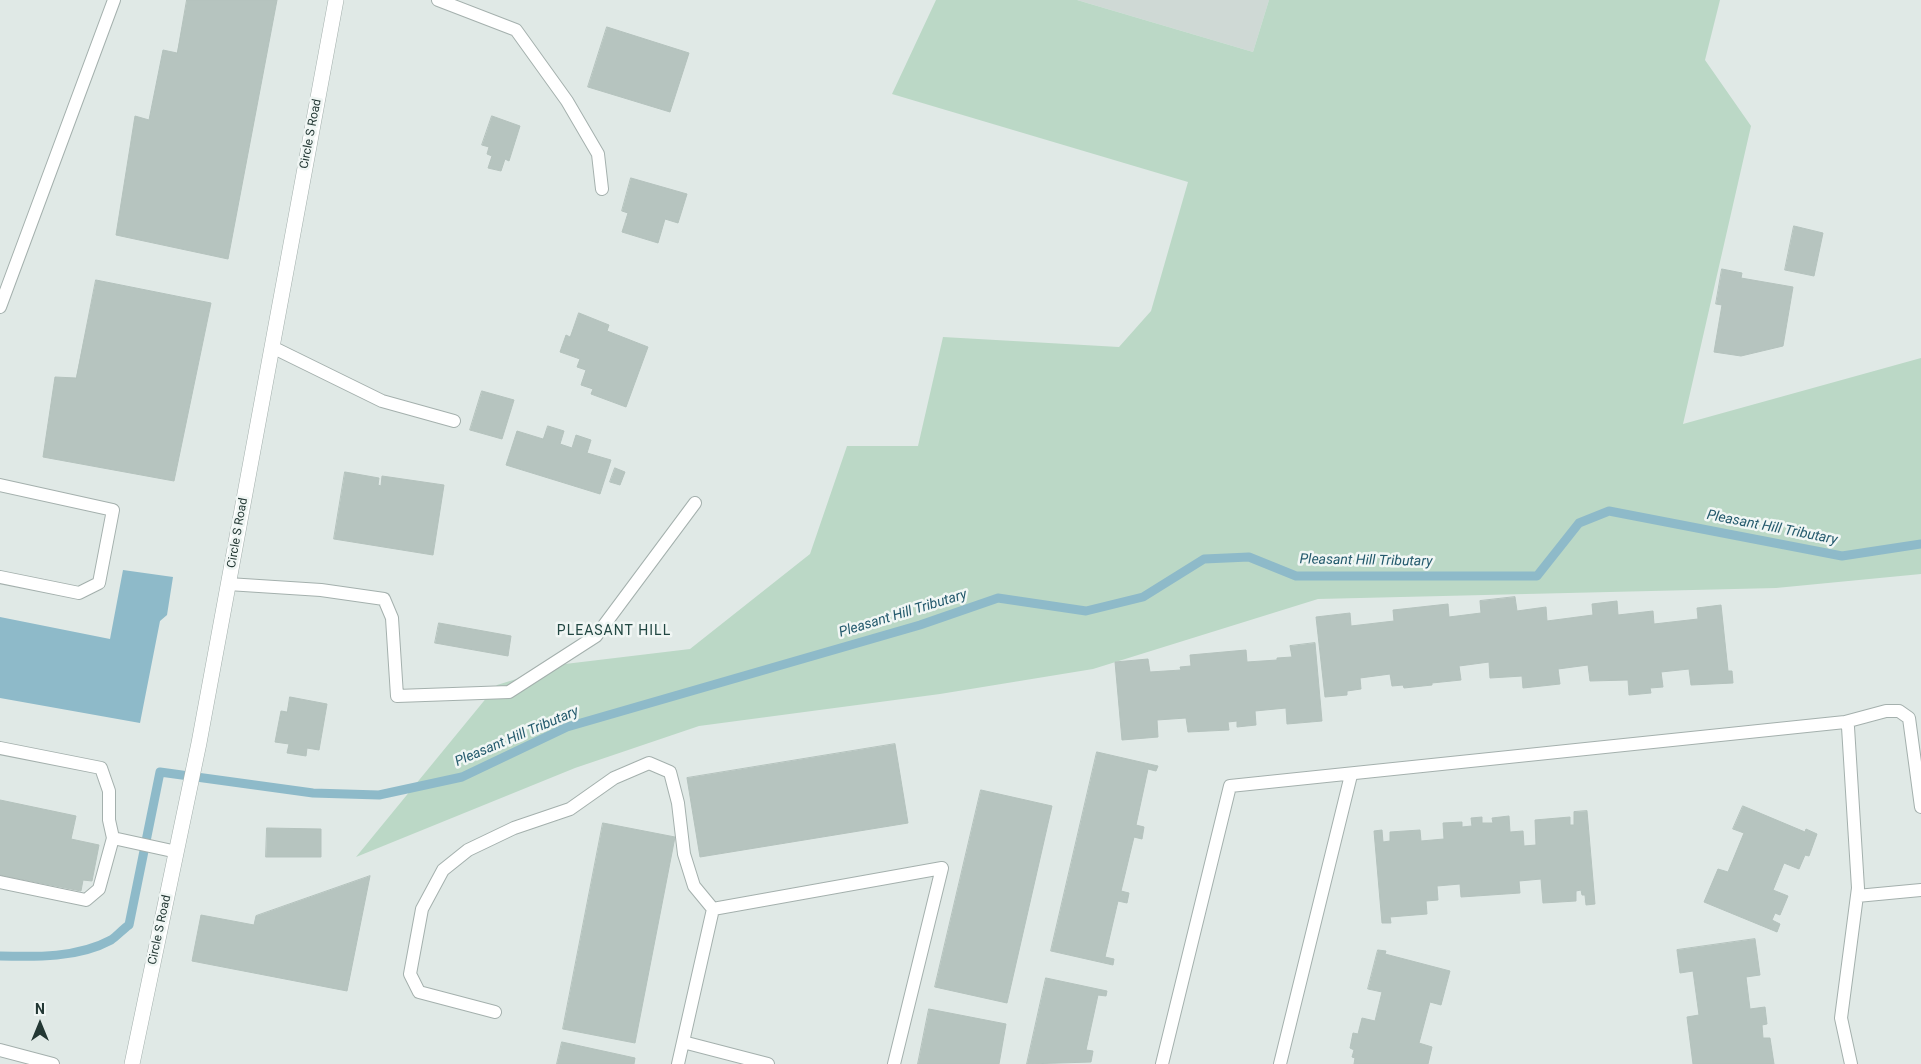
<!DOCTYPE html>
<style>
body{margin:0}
#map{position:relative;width:1921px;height:1064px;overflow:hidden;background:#e0e9e6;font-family:Roboto,sans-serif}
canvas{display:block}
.north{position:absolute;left:15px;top:999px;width:50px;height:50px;-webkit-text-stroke:4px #f0f6f4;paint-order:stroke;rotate:0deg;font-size:14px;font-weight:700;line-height:20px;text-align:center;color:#233834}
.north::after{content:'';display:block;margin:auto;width:18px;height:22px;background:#233834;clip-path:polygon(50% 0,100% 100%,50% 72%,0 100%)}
</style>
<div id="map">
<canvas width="1921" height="1064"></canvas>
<div class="north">N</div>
</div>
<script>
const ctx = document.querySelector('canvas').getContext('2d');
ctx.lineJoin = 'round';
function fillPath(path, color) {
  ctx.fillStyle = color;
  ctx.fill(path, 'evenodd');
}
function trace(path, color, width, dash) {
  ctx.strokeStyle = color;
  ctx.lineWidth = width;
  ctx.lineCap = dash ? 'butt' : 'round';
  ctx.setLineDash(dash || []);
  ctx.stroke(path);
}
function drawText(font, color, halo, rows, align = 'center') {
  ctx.font = font + ' Roboto,sans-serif';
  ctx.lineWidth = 5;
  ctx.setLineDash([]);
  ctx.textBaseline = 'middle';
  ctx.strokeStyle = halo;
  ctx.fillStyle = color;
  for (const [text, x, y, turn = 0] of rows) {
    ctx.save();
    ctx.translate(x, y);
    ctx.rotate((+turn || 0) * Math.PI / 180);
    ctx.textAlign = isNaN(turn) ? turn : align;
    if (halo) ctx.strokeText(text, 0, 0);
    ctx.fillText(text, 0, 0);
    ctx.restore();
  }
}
fillPath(new Path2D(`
 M1077 0H1269L1253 52Z`), '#cfd9d5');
fillPath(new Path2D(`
 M936 0H1077L1253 52 1269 0H1720L1705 60 1751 126 1683 424 1921 358V574L1776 588 1318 599 1093 669 940 694 699 726 575 768 356 857 497 685 565 664 690 649 810 554 847 446H918L943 337 1119 347 1151 311 1188 182 892 94Z`), '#bbd8c6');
fillPath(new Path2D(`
 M123 570 173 577 167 615 160 621 140 723 0 698V617L110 639Z`), '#8ebac9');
trace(new Path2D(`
 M0 956C36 957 78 958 111 940 117 936 123 929 129 925L160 772 313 793 379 795 462 777 567 727 920 625 998 598 1086 611 1143 597 1204 559 1249 557 1296 576H1537L1579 523 1609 511 1842 556 1921 544`), '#8ebac9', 9);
const building = new Path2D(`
 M187 0H277L228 259 116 235 135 116 149 120 163 50 177 53Z
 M607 27 689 53 670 112 588 87Z
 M492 116 520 126 509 161 505 159 501 171 488 168 492 156 487 154 489 147 482 145Z
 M631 178 687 194 678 223 665 219 658 243 622 232 628 213 622 211Z
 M1794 226 1823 233 1814 276 1785 270Z
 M1722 269 1742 273 1741 278 1793 287 1783 346 1741 356 1714 352 1722 305 1716 304Z
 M96 280 211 303 174 481 43 457 55 377 76 378Z
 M579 313 609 325 607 331 648 347 626 407 591 394 593 389 581 385 586 370 577 367 580 359 560 352 566 335 570 337Z
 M482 391 514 400 502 439 470 430Z
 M548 426 564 431 560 444 572 448 576 435 591 440 587 453 611 460 600 494 506 465 517 431 543 439Z
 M615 468 625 472 620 485 610 482Z
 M345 472 379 478 378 485 381 486 382 476 444 485 433 555 334 539Z
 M1515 597 1517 611 1546 607 1547 621 1593 615 1592 604 1617 601 1618 615 1653 611 1654 624 1698 619 1697 608 1721 605 1728 671H1732L1733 683 1691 685 1689 669 1661 672 1663 687 1650 688 1651 693 1629 695 1628 680 1590 681 1588 665 1558 669 1560 684 1523 688 1522 676 1490 678 1489 662 1459 666 1461 680 1432 683V685L1404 688 1403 685 1392 686 1390 674 1360 678 1361 689 1347 691V695L1325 697 1316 617 1350 613 1351 626 1394 621 1393 610 1448 604 1449 617 1481 613 1480 601Z
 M439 623 511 636 508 656 435 643Z
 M1315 643 1322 721 1287 724 1286 708 1255 711 1256 725 1237 727V721L1228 722 1229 730 1188 732 1186 718 1157 720 1158 737 1122 740 1115 662 1148 659 1150 672 1181 670 1180 667 1191 666 1190 655 1246 650 1247 662 1277 660V658L1292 657 1290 646Z
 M290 697 327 704 319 750 307 748 306 756 287 753 289 744 275 742 281 711 287 712Z
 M895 744 908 823 700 857 687 778Z
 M1097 752 1158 766 1156 771 1148 769 1136 825 1144 827 1142 839 1134 837 1121 891 1129 893 1127 903 1118 901 1105 957 1114 959 1113 965 1051 951Z
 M981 790 1052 806 1007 1003 935 987Z
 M0 800 76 816 71 839 99 845 92 881 83 880 81 891 0 875Z
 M1743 806 1805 832 1806 829 1817 834 1809 856 1805 855 1799 869 1784 863 1773 890 1788 896 1780 915 1775 913 1772 920 1780 924 1777 932 1704 902 1718 869 1728 872 1744 833 1733 829Z
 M1587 811 1595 904 1586 905 1585 895H1582L1581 890 1576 891V901L1543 903 1541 879 1519 881 1520 893 1461 897 1460 884 1437 886 1438 900 1426 901 1427 914 1390 917 1391 923H1382L1374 831 1382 830 1383 842 1390 841V832L1420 830 1421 841 1444 839 1443 823 1462 822V827L1472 826 1471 818 1482 817V823H1493L1492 818 1509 816 1510 832 1523 831 1524 846 1536 845 1535 820 1570 817V825H1574V812Z
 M603 823 675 837 635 1043 563 1029Z
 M267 828 321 829V857H266Z
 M370 876 347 991 192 961 201 915 254 925 256 916Z
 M1755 939 1760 975 1746 977 1750 1009 1765 1007 1767 1024 1762 1025 1763 1038H1770L1774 1064H1693L1687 1017 1699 1015 1693 971 1680 973 1677 950Z
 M1378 950 1386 951 1385 954 1450 971 1441 1005 1430 1002 1419 1043 1432 1047 1428 1064H1354L1355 1058 1352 1057 1354 1050 1350 1048 1353 1033 1358 1034 1362 1018 1375 1021 1382 992 1368 989Z
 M1046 978 1107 991 1106 996 1098 995 1086 1050 1093 1051 1091 1062 1027 1064Z
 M929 1009 1006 1024 999 1064H918Z
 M562 1042 635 1058 634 1064H557Z`);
fillPath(building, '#b6c4bf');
trace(building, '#b4c2bd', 1);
const service = new Path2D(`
 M438 0 516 30 567 101 598 154 602 189
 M0 307 114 0
 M272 347 382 401 454 421
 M0 485 113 510 99 583 79 593 0 577
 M228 584 321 590 384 599 392 618 397 696 509 692 596 636 695 503
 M1845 722 1886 711H1899L1909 718 1921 807
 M0 748 101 768 109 791V820L113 838 99 889 86 900 0 882
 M113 838 177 852
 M1857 896 1921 890
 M495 1012 419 992 410 974 422 909 443 870 468 850 514 828 570 809 614 778 649 763 670 772 678 803 684 854 694 886 713 909
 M683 1042 768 1064
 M0 1050 53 1064
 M678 1064 713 909 942 868 894 1064
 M1162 1064 1230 786 1845 722 1848 727 1858 888 1841 1018 1851 1064
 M1280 1064 1351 775`);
const minor = new Path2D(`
 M132 1064 199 743 336 0`);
trace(service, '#a4b0ad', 14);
trace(minor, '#a4b0ad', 16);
trace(service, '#fff', 12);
trace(minor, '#fff', 15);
drawText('12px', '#233834', '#f0f6f4', [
 ["Circle S Road",311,134,-79],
 ["Circle S Road",238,533,-80],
 ["Circle S Road",160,930,-78]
]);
drawText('italic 14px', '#245a6d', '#f0f6f4', [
 ["Pleasant Hill Tributary",1772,528,11],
 ["Pleasant Hill Tributary",1366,561,1],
 ["Pleasant Hill Tributary",903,614,-17],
 ["Pleasant Hill Tributary",517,737,-23]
]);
ctx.letterSpacing = '1px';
drawText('14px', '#214742', '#f0f6f4', [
 ["PLEASANT HILL",614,631]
]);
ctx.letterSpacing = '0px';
</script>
